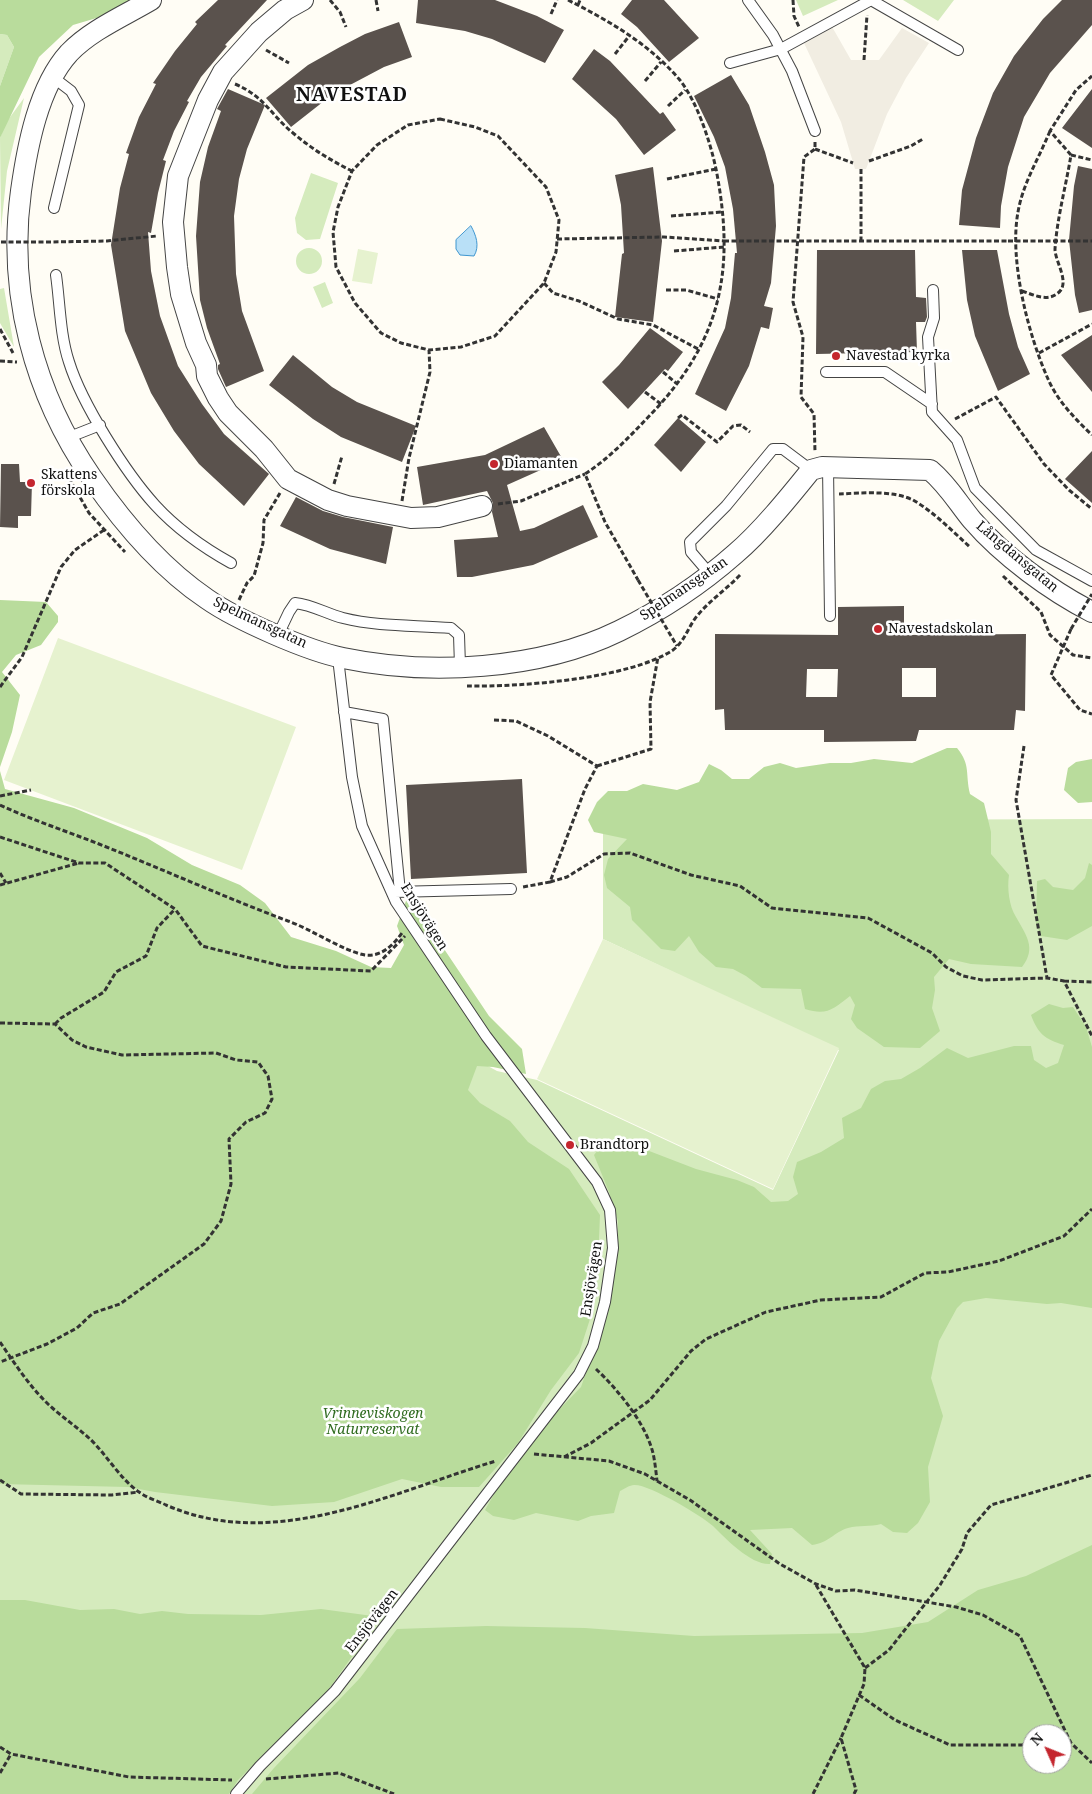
<!DOCTYPE html>
<meta charset="utf-8">
<style>
body{margin:0}
#map{position:relative;width:1092px;height:1794px;overflow:hidden;background:#fffdf5;font-family:"Noto Serif",serif}
canvas{display:block}
.north{position:absolute;left:1022px;top:1724px;width:50px;height:50px;box-sizing:border-box;background:#fff;border:1px solid #a0a0a0;border-radius:50%;rotate:314deg;font-size:14px;font-weight:700;line-height:20px;text-align:center;color:#111}
.north::after{content:'';display:block;margin:auto;width:18px;height:22px;background:#c4262e;clip-path:polygon(50% 0,100% 100%,50% 72%,0 100%)}
</style>
<div id="map">
<canvas width="1092" height="1794"></canvas>
<div class="north">N</div>
</div>
<script>
const ctx = document.querySelector('canvas').getContext('2d');
ctx.lineJoin = 'round';
function fillPath(path, color) {
  ctx.fillStyle = color;
  ctx.fill(path, 'evenodd');
}
function trace(path, color, width, dash) {
  ctx.strokeStyle = color;
  ctx.lineWidth = width;
  ctx.lineCap = dash ? 'butt' : 'round';
  ctx.setLineDash(dash || []);
  ctx.stroke(path);
}
function drawText(font, color, halo, rows, align = 'center') {
  ctx.font = font + ' "Noto Serif",serif';
  ctx.lineWidth = 5;
  ctx.setLineDash([]);
  ctx.textBaseline = 'middle';
  ctx.strokeStyle = halo;
  ctx.fillStyle = color;
  for (const [text, x, y, turn = 0] of rows) {
    ctx.save();
    ctx.translate(x, y);
    ctx.rotate((+turn || 0) * Math.PI / 180);
    ctx.textAlign = isNaN(turn) ? turn : align;
    if (halo) ctx.strokeText(text, 0, 0);
    ctx.fillText(text, 0, 0);
    ctx.restore();
  }
}
fillPath(new Path2D(`
 M796 0H838L803 16Z
 M903 0H954L938 21Z
 M0 34 7 35 14 47 0 86Z
 M24 98 7 171 1 229 0 138 5 124Z
 M311 173 338 183 320 239 306 240 297 233 295 218Z
 M296 261a13 13 0 1 1 26 0a13 13 0 1 1-26 0Z
 M325 282 333 303 322 308 313 287Z
 M4 288 14 347 0 323V289Z
 M0 802H5L497 1071 537 1080 773 1190 839 1050 603 939V821L1092 819V1794H0ZM1032 1734H1062V1764H1032Z`), '#d5ebbd');
fillPath(new Path2D(`
 M0 0H137L110 14 73 25 39 57 0 138V86L14 47 7 35 0 34Z
 M0 600 46 602 58 616V622L41 645 16 655 2 672 20 695 12 732 0 767Z
 M947 748H957C971 765 965 773 970 794L984 803 991 832V854L1009 875C1007 888 1009 906 1016 917 1026 935 1037 948 1022 967L971 964 949 959 934 977 935 990 932 1008 940 1031 920 1048 884 1047 857 1028 851 1019 855 1005 850 996C833 1009 827 1016 805 1009L801 989 762 988 746 976 733 969 716 967 699 952 689 936 675 951 661 949 632 920 630 907 607 888 604 875 608 859 627 839 594 832 588 820 597 802 608 791H627L643 784 677 790 699 782 709 764 721 770 732 779H749L764 767 780 763 796 768 830 763H851L874 759 912 763Z
 M1092 759V802L1078 803 1064 790 1068 768 1076 762Z
 M0 771 5 789 74 808 147 838 192 865 240 885 265 903 291 937 336 951 371 967 391 968 404 945 397 926 407 898 428 925 489 1016 522 1049 526 1074 493 1067 477 1066 468 1090 480 1103 510 1121 528 1142 569 1169 600 1215 597 1287 590 1319 579 1353 551 1390 518 1443 479 1487H441L402 1479 334 1502 272 1506 155 1492 128 1487 0 1484Z
 M1089 863 1092 865V926L1067 940 1041 936 1036 924 1037 881 1045 879 1053 887 1073 890 1085 878Z
 M1049 1004 1063 1008 1073 1007 1086 1027 1092 1047V1308L1061 1303 1047 1304 986 1298 963 1302 957 1308 939 1341 931 1378 943 1416 928 1467 930 1502 918 1523 907 1533 893 1532 881 1524C870 1527 859 1525 848 1528 834 1532 829 1543 812 1545L792 1528 750 1530 772 1554 770 1564C751 1565 726 1539 713 1526 702 1516 649 1484 634 1485 630 1485 624 1489 620 1491L614 1513 591 1516 578 1521 536 1513 514 1520 493 1516 485 1510 508 1470 549 1420 581 1387 589 1364 617 1259 618 1239V1221L609 1192 594 1155 607 1139 644 1149 696 1169 737 1180 754 1187 771 1202 788 1201 798 1194 793 1177 797 1162 821 1152 844 1138 842 1118 861 1108 871 1089 885 1081 901 1079 920 1068 947 1048 968 1058 1014 1046H1031L1034 1060 1046 1068 1058 1063 1064 1045C1045 1039 1038 1034 1031 1015Z
 M1092 1545V1794H252L274 1768 360 1678 397 1629 486 1626 585 1628 694 1636 862 1633 928 1622 978 1590 1026 1576ZM1032 1734H1062V1764H1032Z
 M0 1600H25L80 1610 114 1609 140 1614 162 1611 188 1614 261 1615 321 1609 380 1617 326 1693 238 1780 229 1794H0Z`), '#b9dc9c');
fillPath(new Path2D(`
 M358 249 378 253 372 284 352 281Z
 M58 638 296 727 242 870 4 780Z
 M603 939 839 1048 773 1189 537 1079Z`), '#e6f2cf');
fillPath(new Path2D(`
 M831 25 851 60H879L902 28 929 43 906 78 887 114 866 169H855L841 122 804 43Z`), '#f1ede2');
const water = new Path2D(`
 M471 226C476 235 480 246 474 256L460 255 456 249V240Z`);
fillPath(water, '#b9e0f7');
trace(water, '#3f96cf', 1);
fillPath(new Path2D(`
 M218 0H267L225 45 227 46 201 77 187 101 189 102 174 131 163 160 166 161 158 193 151 233 148 232 151 271 160 316 178 366 202 404 224 434 269 474 244 506 199 464 174 431 151 393 125 331 111 245 120 188 129 154 126 153 139 117 156 84 153 83 175 51 197 24 195 22Z
 M418 0H495L537 16 564 30 545 63 492 39 465 31 416 23Z
 M632 0H664L699 38 669 62 637 27 621 14Z
 M1062 0H1092V25L1050 73 1024 117 1008 167 1001 206 1000 228 959 225 962 190 976 138 993 93 1014 56 1043 19Z
 M399 22 412 57 384 67 333 94 291 127 266 98 308 65 340 47 365 34Z
 M594 49 610 61 660 114 663 112 676 130 644 155 616 119 572 79Z
 M731 75 749 105 765 152 774 185 776 226 771 283 764 306 773 308 769 329 761 327 749 366 726 411 695 394 725 328 731 298 735 253H737L733 209 725 167 714 137 694 96Z
 M228 89 265 105 247 149 239 179 234 216 236 274 242 311 264 371 226 387 218 369V365L220 364 207 328 200 300 196 236 200 182 208 147 221 111 217 109Z
 M1092 89V148L1062 128Z
 M1078 166 1092 169V310L1079 313 1075 295 1069 240 1074 186Z
 M653 167 662 241 653 322 615 317 622 254 624 253 621 205 615 175Z
 M817 250H915L916 297 926 298 927 317 925 322H916L917 352 816 354Z
 M962 250H997L1009 314 1018 347 1030 374 998 391 975 336 967 300Z
 M650 328 683 352 668 371 665 369 628 409 602 382 619 365Z
 M1092 335V392L1061 355Z
 M293 355 332 387 357 402 416 426 402 462 341 437 313 419 269 385Z
 M678 418 706 442 681 472 654 445Z
 M544 427 563 460 507 485 520 531 534 528 583 505 598 537 533 565 472 577H457L454 540 498 537 492 512 493 503 487 491 423 505 417 467 485 455Z
 M1092 451V503L1065 479Z
 M1 464H19L20 482H32L31 516H18V528L0 527Z
 M296 497 323 511 343 517 393 527 386 564 330 549 280 526Z
 M904 606V635L1026 634 1025 711 1016 710 1014 730H919L916 741 824 742V730H725L724 709 715 710V634L838 635V607ZM902 668H936V697H902ZM807 669H838L837 697H806Z
 M522 779 527 873 411 879 406 785Z`), '#5a524d');
const service = new Path2D(`
 M748 0 773 35 792 71 815 131
 M730 63 781 49 871 0 958 50
 M54 208 79 105 71 91 54 78
 M56 275C60 303 60 335 69 362 82 404 126 473 155 505 176 528 204 548 231 563
 M933 290 934 318 928 337 932 412 957 440 975 488 1036 550 1092 581
 M826 372H885L932 404
 M67 438 100 425
 M828 467 830 616
 M709 573 691 552 690 542 726 506 773 449H783L811 470
 M278 635 289 612 295 603C313 605 327 614 343 618 379 627 415 625 451 628L459 635 460 666
 M344 712 383 719 400 892
 M395 892 511 889
 M236 1794 260 1766 335 1691 579 1374 593 1346 605 1302 613 1248 610 1210 597 1182 486 1036 396 902 362 826 352 777 338 658`);
const minor = new Path2D(`
 M151 0C124 16 91 30 69 53 38 87 27 148 21 191 7 293 34 394 92 478 123 523 161 568 207 599 237 620 308 651 343 658 429 676 539 670 619 631 660 611 701 584 735 554 761 532 790 496 811 470L822 467 930 470C948 485 958 503 972 520 1003 556 1051 591 1092 612
 M303 0 285 10 259 32 223 72 208 100 178 176 173 222 177 267 181 294 196 343 206 365 207 376 218 398 228 413 264 449 288 479 328 500 347 506 411 518 438 517 482 506`);
trace(service, '#444', 12);
trace(minor, '#444', 22);
trace(new Path2D(`
 M330 0 340 12 346 27
 M376 0 378 11
 M568 0C609 21 648 43 679 79 697 101 710 141 716 169 735 266 723 337 654 411 632 434 611 457 585 474L605 522 638 580
 M793 0 794 16 799 27
 M578 5 580 0
 M551 14 557 0
 M266 50 289 63
 M615 54 630 35
 M864 60 867 15
 M645 81 661 62
 M235 84C264 96 271 115 293 133 312 149 330 160 352 171
 M668 106 685 90
 M440 119 475 127 498 136 546 187 559 220 556 252 544 283 495 336 461 347 429 350 401 343 381 333 355 303 336 267 333 232 338 207 352 171 377 145 408 125Z
 M1050 131C1039 158 1023 183 1018 212 1009 260 1028 334 1048 379 1057 400 1075 419 1092 435
 M815 142V149L804 157 793 302 803 337 801 397 814 414 815 452
 M815 149 853 163
 M1071 155 1050 131 1076 90 1092 76
 M869 161 911 146 923 139
 M861 169V241
 M667 179 716 169
 M671 216 722 212
 M557 239 664 237 724 241
 M1008 241H1092
 M46 242 107 241 157 236
 M674 251 724 247
 M544 283 553 293 579 301 618 319 653 325 700 350
 M666 290H686L718 299
 M1022 291C1034 295 1047 302 1058 293 1071 283 1055 262 1055 249 1057 218 1066 186 1071 155L1092 160
 M0 329 13 353
 M1039 353 1092 324
 M0 361 17 362
 M663 372 676 383
 M645 392 661 404
 M678 418 682 415 717 442 733 426 741 425 750 432
 M955 419 996 397 1044 464 1069 490 1092 509
 M69 478 89 513 125 552
 M334 484 342 456
 M839 494C861 493 892 490 913 500 934 512 952 531 970 547
 M402 501 409 458 430 372 429 350
 M498 504 521 501 585 474
 M1003 576 1041 612 1050 635 1073 655 1092 658
 M239 600 247 583 254 576 263 543 264 520 280 493
 M1071 629 1051 675 1080 710 1092 714
 M467 686C520 687 629 679 673 650 685 641 688 627 697 616 710 600 727 589 741 574
 M0 687 22 657 61 567 75 550 104 530
 M494 720 516 721 548 736 597 766 585 789 550 882 523 887
 M1024 746 1016 800 1047 978
 M597 766 651 749 650 702 658 657
 M0 796 31 790
 M0 805C32 820 66 831 99 844 162 869 224 897 288 921 311 929 343 951 365 955 382 957 393 945 402 933
 M0 837 79 863H105L175 909 202 946 286 967 371 971 405 936
 M0 873 6 883
 M550 882 567 877 604 854 630 853 691 875 740 886 772 908 868 918 932 953 946 967 963 976 982 980 1047 978 1064 981 1092 1036
 M0 885 79 863
 M1064 981 1092 982
 M0 1023 55 1024 72 1040 86 1047 122 1055 216 1053 236 1060 258 1062 268 1076 272 1099 265 1113 246 1122 229 1139 231 1184 221 1221 204 1244 120 1304 93 1313 77 1328 47 1344 0 1362
 M55 1024 61 1018 104 992 116 972 146 956 157 928 175 909
 M0 1342C15 1364 30 1387 49 1405 62 1417 77 1427 90 1439 106 1454 121 1480 139 1492 147 1498 158 1501 166 1505 275 1553 392 1492 496 1461
 M596 1369C618 1390 645 1422 653 1453 655 1462 656 1472 657 1481
 M534 1454 609 1461 645 1474 690 1500 780 1564 816 1584 836 1591 855 1590 956 1607 983 1615 1020 1636 1071 1743 1092 1763
 M564 1457 591 1443 650 1400 691 1351 706 1339 766 1312 821 1300 881 1297 925 1273 948 1272 999 1261 1064 1236 1092 1209
 M0 1480 21 1494 112 1495 139 1492
 M816 1585 865 1668 864 1684 841 1738 856 1790 854 1794
 M865 1668 889 1650 940 1585 962 1549 967 1533 991 1505 1092 1475
 M859 1695 895 1720 950 1745H1022L1032 1743
 M0 1747 11 1754 129 1777 232 1780
 M0 1773 11 1754
 M266 1779 339 1773 394 1794
 M813 1794 841 1738`), '#333', 3, [5, 2.5]);
trace(service, '#fff', 10);
trace(minor, '#fff', 20);
trace(new Path2D(`
 M724 241H1008
 M1 242H46
 M638 580 677 646
 M1071 629 1092 594`), '#333', 3, [5, 2.5]);
for (const [x, y, r, color] of [
 [836,356,5,"#c4262e"],
 [494,464,5,"#c4262e"],
 [31,483,5,"#c4262e"],
 [878,629,5,"#c4262e"],
 [570,1145,5,"#c4262e"]
]) {
  const dot = new Path2D();
  dot.arc(x, y, r, 0, 2 * Math.PI);
  ctx.fillStyle = color;
  ctx.fill(dot);
  trace(dot, '#fff', 2);
}
drawText('14px', '#111', '#fff', [
 ["Navestad kyrka",846,356],
 ["Diamanten",504,464],
 ["Skattens",41,475],
 ["förskola",41,491],
 ["Navestadskolan",888,629],
 ["Brandtorp",580,1145]
], 'left');
drawText('14px', '#111', '#fff', [
 ["Långdansgatan",1017,557,40],
 ["Spelmansgatan",684,589,-34],
 ["Spelmansgatan",260,623,25],
 ["Ensjövägen",424,917,58],
 ["Ensjövägen",592,1279,-81],
 ["Ensjövägen",372,1621,-52]
]);
drawText('italic 14px', '#2f6b1f', '#fff', [
 ["Vrinneviskogen",373,1414],
 ["Naturreservat",373,1430]
]);
ctx.letterSpacing = '1px';
drawText('bold 19px', '#111', '#fff', [
 ["NAVESTAD",352,96]
]);
ctx.letterSpacing = '0px';
</script>
